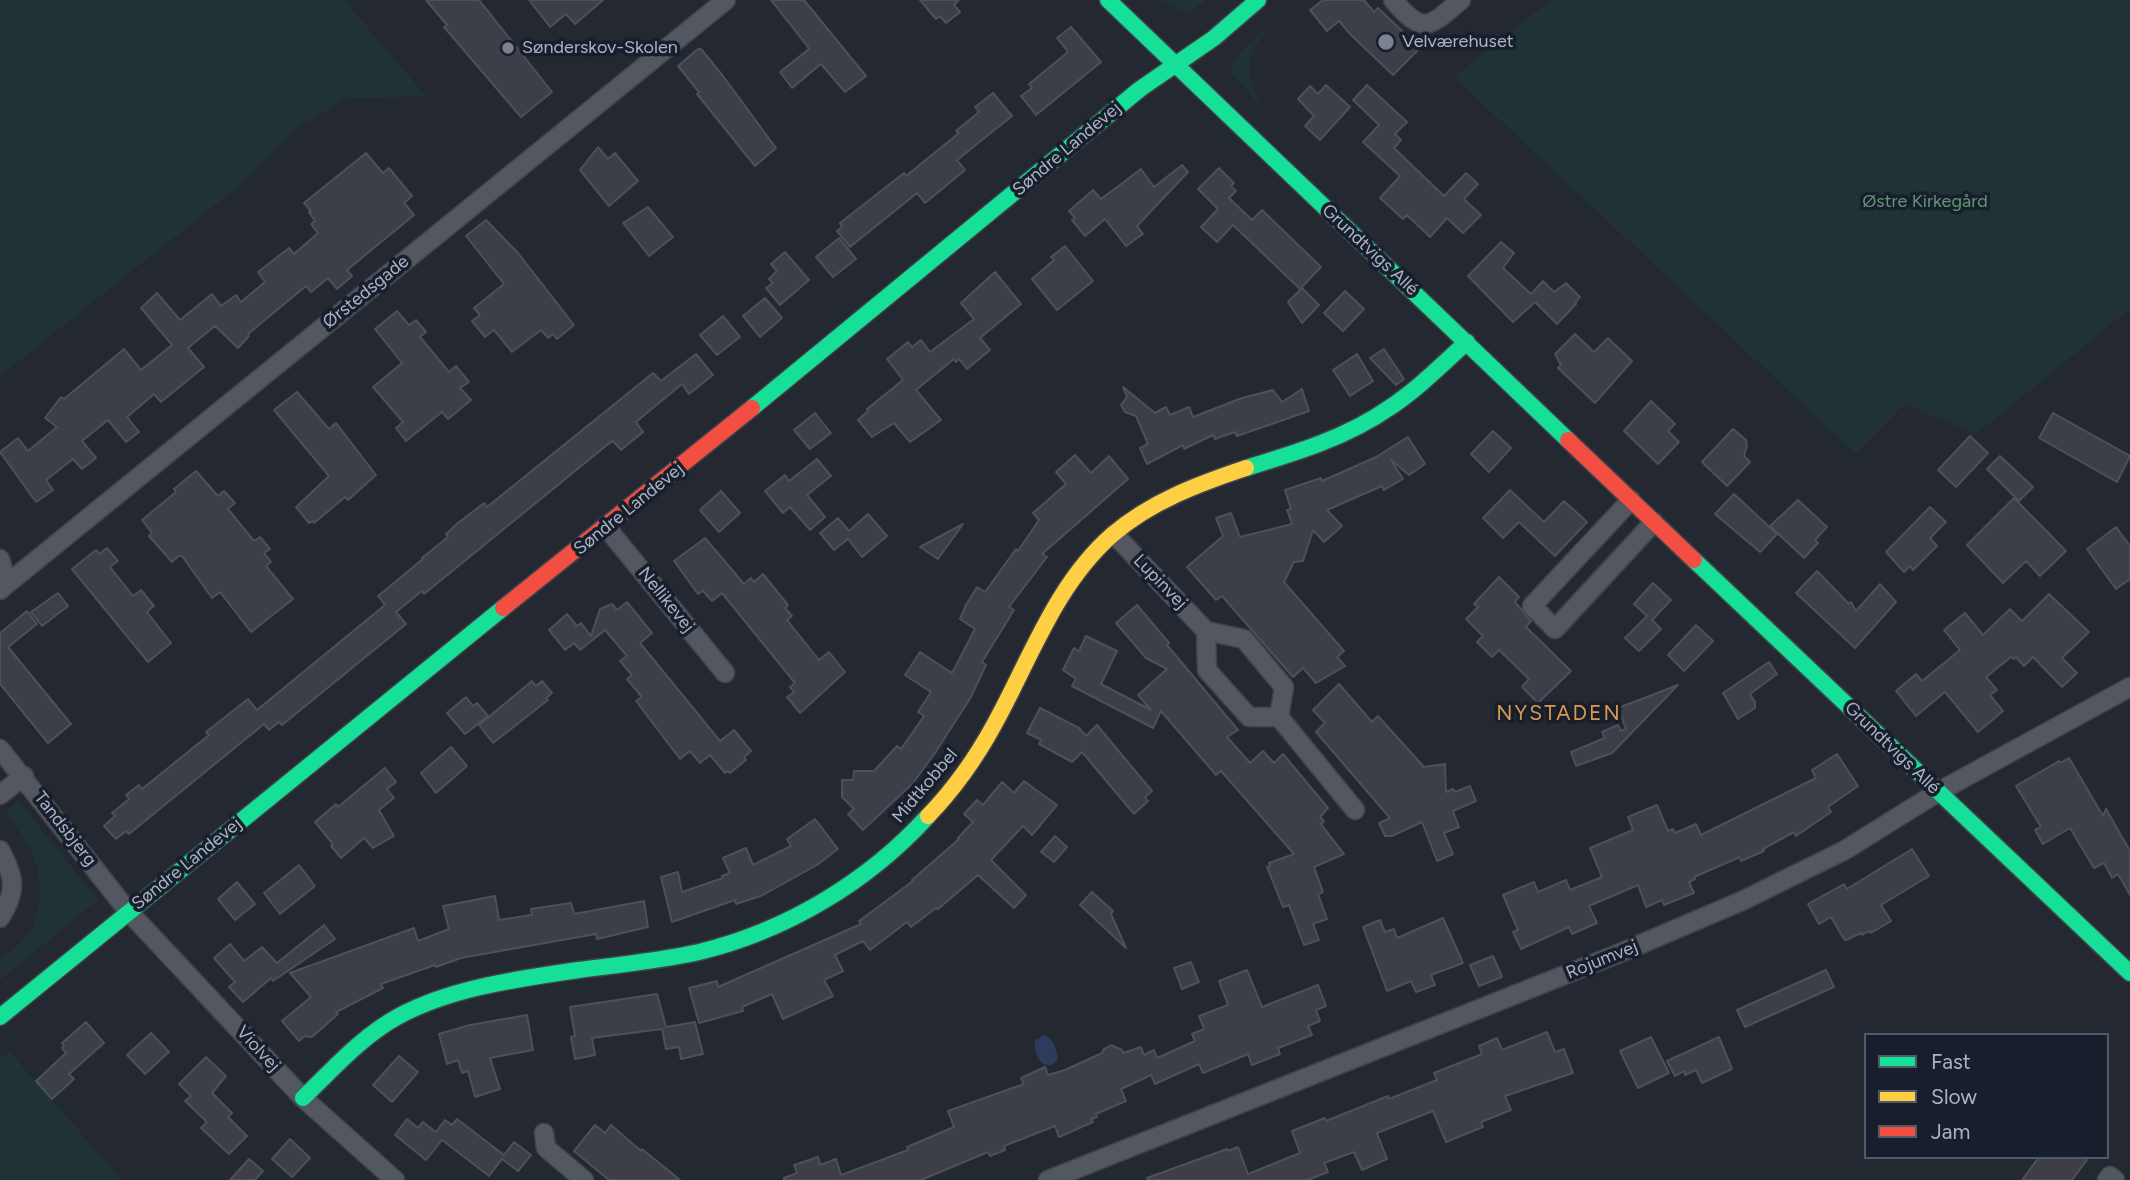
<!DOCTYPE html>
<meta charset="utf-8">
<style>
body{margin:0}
#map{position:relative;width:2130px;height:1180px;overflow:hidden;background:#242831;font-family:Figtree,sans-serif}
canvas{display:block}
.legend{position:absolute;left:1864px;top:1033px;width:245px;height:126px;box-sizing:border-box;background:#171e2c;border:2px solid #525a69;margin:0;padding:9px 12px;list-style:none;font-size:21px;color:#abb3c5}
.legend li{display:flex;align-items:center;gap:14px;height:35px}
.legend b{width:35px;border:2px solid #525a69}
</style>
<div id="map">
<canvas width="2130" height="1180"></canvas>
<ul class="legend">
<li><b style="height:9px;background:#16e098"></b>Fast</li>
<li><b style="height:9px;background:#ffcf43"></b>Slow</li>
<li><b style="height:9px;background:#f24e42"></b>Jam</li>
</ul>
</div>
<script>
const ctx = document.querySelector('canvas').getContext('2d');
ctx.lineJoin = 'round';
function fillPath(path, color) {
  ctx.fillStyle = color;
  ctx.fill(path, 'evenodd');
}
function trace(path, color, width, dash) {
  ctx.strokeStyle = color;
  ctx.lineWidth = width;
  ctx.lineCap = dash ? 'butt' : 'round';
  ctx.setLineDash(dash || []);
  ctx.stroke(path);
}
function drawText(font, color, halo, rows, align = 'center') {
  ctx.font = font + ' Figtree,sans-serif';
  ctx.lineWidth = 7;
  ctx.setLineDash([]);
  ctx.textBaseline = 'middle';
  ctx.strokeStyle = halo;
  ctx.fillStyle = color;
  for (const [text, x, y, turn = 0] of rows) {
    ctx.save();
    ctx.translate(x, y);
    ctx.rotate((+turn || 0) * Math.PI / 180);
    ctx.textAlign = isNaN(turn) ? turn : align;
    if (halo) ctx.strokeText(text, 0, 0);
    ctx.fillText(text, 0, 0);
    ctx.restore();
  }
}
fillPath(new Path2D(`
 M0 0H344L426 96 345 99 298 127 239 186 0 376Z
 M1158 0H1207L1187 13Z
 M1551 0H2130V309L1975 435 1905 403 1856 454 1454 77Z
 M1263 32 1265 33C1245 57 1245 74 1260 100L1257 102 1230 72C1234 53 1249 44 1263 32Z
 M19 801 98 900 0 980V958C36 940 47 903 36 864 31 846 16 828 7 811Z
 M9 1051 122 1180H0V1059Z`), '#213237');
fillPath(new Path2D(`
 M1045 1035C1053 1039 1059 1052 1057 1061 1043 1074 1033 1054 1035 1040Z`), '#2d3c5a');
const building = new Path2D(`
 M426 0H479L552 92 521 117 444 27 447 25Z
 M529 0H603L575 24 566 14 550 27Z
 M771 0H804L866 76 845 92 821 64 792 88 780 72 809 49 808 47Z
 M920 0H959L954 5 960 12 946 23 940 16 936 19Z
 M1323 0H1364L1374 12 1378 8 1420 48 1393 75 1351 35 1339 21 1327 31 1310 10Z
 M1071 27 1101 62 1036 115 1021 96 1032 88 1029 84 1068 52 1057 38Z
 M698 49H701L723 76 776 148 755 166 697 94 699 92 678 66Z
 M1326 85 1350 107 1320 140 1305 126 1314 116 1298 99 1310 86 1318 94Z
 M1367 85 1407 122 1395 134 1401 140 1394 148 1444 196 1466 173 1478 184 1464 199 1481 215 1463 233 1447 218 1430 237 1407 215 1403 219 1380 198 1400 176 1363 142 1379 125 1353 100Z
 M993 93 1012 116 957 160 965 170 925 203 917 193 850 247 837 231 842 227 840 223 904 173 906 176 959 133 956 131 979 112 975 107Z
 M598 147 608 159 615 153 638 181 609 206 580 170Z
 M366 153 383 173 389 168 412 196 404 203 414 215 347 270 352 276 337 289 328 278 311 292 306 286 248 334 249 336 238 348 215 326 188 348 204 367 161 402 154 394 127 417 139 432 126 442 108 420 82 441 96 458 82 469 73 459 46 480 53 490 36 502 0 452 18 438 28 451 57 427 45 418 61 397 64 399 124 349 141 370 172 345 141 308 157 293 180 320 212 294 221 306 236 295 241 302 265 282 258 272 289 248 294 254 318 233 311 224 315 221 309 212 311 211 304 203Z
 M1182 165 1188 172 1137 226 1143 234 1126 246 1105 219 1085 236 1072 220 1075 218 1069 211 1093 190 1101 199 1141 169 1154 187Z
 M1219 168 1234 183 1231 186 1236 191 1229 198 1252 220 1262 210 1321 267 1300 289 1233 225 1217 242 1201 227 1218 209 1198 189Z
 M648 207 673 237 649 256 623 223Z
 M486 220 518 253 574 325 557 339 553 334 548 338 541 330 512 352 494 330 485 337 472 321 480 315 474 308 504 284 466 236Z
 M839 238 856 259 833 277 816 257Z
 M1501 242 1514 253 1503 268 1531 294 1543 281 1554 292 1566 283 1580 297 1575 303 1576 304 1557 324 1535 302 1513 322 1468 276Z
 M1065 246 1093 281 1057 310 1032 279 1054 260 1051 257Z
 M785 252 809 280 780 305 766 288 773 283 769 279 777 271 771 264Z
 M995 272 1021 304 980 338 990 350 967 369 959 359 956 362 954 359 916 390 941 420 910 442 894 423 872 437 858 420 868 411 867 409 903 380 887 359 908 342 912 347 921 340 930 352 974 319 961 303Z
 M1302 288 1319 305 1302 323 1288 302Z
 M1345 291 1364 309 1343 331 1324 313Z
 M765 298 782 318 760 337 743 316Z
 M397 311 409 325 416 320 426 332 420 337 449 372 456 366 469 382 460 388 471 400 448 419 442 412 406 441 396 428 403 422 373 387 402 363 375 329Z
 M723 316 740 337 717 355 700 335Z
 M1575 334 1594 352 1608 338 1632 361 1595 403 1558 368 1561 365 1555 354Z
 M1384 349 1404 379 1396 385 1370 358Z
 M696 354 713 375 689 394 682 384 636 422 643 432 621 450 613 441 607 445 424 594 422 591 396 612 406 624 282 725 279 722 269 730 264 724 129 834 126 831 116 839 104 826 115 816 112 813 129 799 126 795 139 785 142 789 209 735 206 732 248 699 257 710 385 605 378 596 423 559 422 558 448 537 446 534 458 523 484 503 487 507 653 373 661 381Z
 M1357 354 1373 381 1350 396 1333 370Z
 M1123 387 1155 413 1166 407 1170 415 1189 407 1193 417 1242 398 1273 390 1282 402 1302 389 1309 411 1237 436 1235 432 1215 439 1213 435 1184 449 1183 445 1147 464 1140 448 1148 444 1136 416 1125 412 1121 405 1127 397Z
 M297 392 329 429 336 423 376 475 348 500 345 497 314 523 313 521 309 523 296 507 329 476 274 410Z
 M1651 401 1675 424 1668 431 1679 442 1658 464 1624 431Z
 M815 413 831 433 810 449 794 430Z
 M2053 413 2130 456 2117 482 2039 438Z
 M1733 429 1746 440 1747 446 1744 456 1750 462 1727 486 1702 462Z
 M1493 431 1511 448 1489 472 1471 454Z
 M1970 436 1988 453 1956 487 1938 470Z
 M1408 437 1425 464 1409 475 1391 460 1403 479 1384 490 1382 486 1327 510 1342 526 1324 542 1313 530 1303 561 1294 562 1284 582 1344 651 1337 657 1345 666 1316 683 1303 668 1293 677 1222 596 1216 600 1187 567 1223 536 1216 518 1231 513 1240 537 1292 524 1287 510 1291 509 1285 490 1321 478 1322 481 1376 457Z
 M1075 455 1091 473 1109 456 1128 479 1042 554 1047 557 1009 607 1014 610 982 662 986 665 971 697 935 753 913 783 863 830 848 814 854 809 842 797V780H853L854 771H874L897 746 901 749 924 716 918 712 931 692 905 675 920 652 952 673 975 629 960 619 966 605 977 587 985 592 1016 549 1018 551 1039 520 1033 513 1066 484 1056 472Z
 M2000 456 2033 487 2019 501 1987 469Z
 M817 459 831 476 807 495 825 517 810 530 790 507 783 513 765 491 785 475 789 481Z
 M196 471 218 496 224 491 235 503 228 509 254 541 260 537 270 549 264 553 271 562 266 566 293 599 251 632 220 592 212 598 182 556H179L172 562 149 536 152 533 142 520 176 492 174 489Z
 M1510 490 1544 522 1564 501 1587 522 1555 556 1519 522 1503 538 1483 518Z
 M721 491 740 513 719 532 700 510Z
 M1734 494 1777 534 1760 552 1715 514Z
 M2014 498 2066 551 2040 576 2026 561 2003 583 1967 545Z
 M1798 500 1827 527 1815 540 1818 543 1804 558 1770 526Z
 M1930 507 1946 522 1930 538 1937 546 1913 570 1910 566 1904 572 1886 552Z
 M868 514 887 536 862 557 848 539 834 550 820 533 838 518 849 531Z
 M963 524 938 559 920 547Z
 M2116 527 2130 546V579L2116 589 2087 549Z
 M705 538 744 584 751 578 754 582 763 574 788 605 785 608 792 616 787 620 819 660 829 652 845 672 800 713 787 697 794 692 790 687 795 683 722 593 712 601 703 591 698 594 674 561Z
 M107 548 118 561 110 567 133 596 141 590 154 606 147 612 171 643 148 662 72 569 96 550 99 554Z
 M1817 571 1849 604 1851 602 1856 611 1880 584 1896 602 1855 648 1796 593Z
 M1499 577 1519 597 1515 602 1531 621 1526 627 1571 671 1538 703 1522 687 1529 679 1499 650 1492 657 1477 642 1483 636 1466 619 1478 607 1474 604Z
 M1653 583 1671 600 1652 620 1661 629 1639 651 1625 638 1647 616 1634 604Z
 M58 593 68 606 42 626 31 612Z
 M2049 594 2089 632 2062 658 2077 673 2062 687 2033 657 2024 666 2016 657 2014 659 2011 657 1986 677 1997 690 1990 695 2003 711 1978 732 1945 692 1916 716 1896 691 1916 674 1922 681 1960 650 1944 630 1965 613 1983 635 2010 609 2022 621Z
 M627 602 652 633 640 643 720 741 734 730 751 751 744 757 746 760 730 773 727 771 725 773 710 755 700 763 690 751 680 759 636 701 642 697 627 679 632 675 620 661 627 656 605 630 580 650 574 643 565 650 549 630 567 614 577 626 581 623 591 636 600 609 612 604 617 610Z
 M1137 605 1169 643 1167 645 1238 730 1227 737 1250 763 1263 751 1274 763 1283 754 1328 808 1320 817 1324 821 1321 824 1344 854 1314 867 1323 892 1318 894 1327 919 1313 924 1319 940 1304 945 1289 905 1283 907 1267 867 1270 866 1269 863 1294 854 1221 771 1216 775 1161 711 1153 728 1072 686 1076 679 1063 670 1074 648 1079 651 1086 636 1117 651 1101 684 1151 710 1138 695 1167 669 1146 658 1116 623Z
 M27 611 37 624 8 647 71 724 48 743 0 684V633Z
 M1696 625 1713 641 1684 671 1668 655Z
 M1769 662 1777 674 1750 694 1755 702V708L1738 719 1723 693Z
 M532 681 536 686 542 681 552 693 546 698 548 700 493 743 479 725Z
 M1339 684 1372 722 1378 716 1424 767 1445 764 1446 792 1453 789 1455 792 1470 786 1476 801 1453 811 1459 827 1444 833 1453 854 1437 861 1422 822 1392 836H1385L1379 823 1390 818 1316 732 1325 723 1313 710Z
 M1678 685 1612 753 1576 766 1571 752 1605 738 1602 732 1618 725 1621 731 1626 729 1618 708Z
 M466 697 473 706 477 703 488 716 465 734 447 713Z
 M1040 708 1079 728 1086 736 1097 725 1152 791 1145 797 1148 801 1134 814 1082 752 1072 762 1039 744 1041 740 1027 733Z
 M451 747 467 766 436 793 421 773Z
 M1837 754 1858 786 1828 807 1831 812 1796 836 1794 832 1763 849 1764 851 1741 861 1740 857 1694 877 1695 879 1689 882 1694 893 1664 905 1662 900 1646 907 1638 885 1589 906 1597 923 1572 934 1569 927 1521 949 1513 932 1518 930 1503 895 1534 882 1538 892 1566 880 1570 890 1602 877 1590 848 1633 830 1628 817 1657 805 1668 831 1673 829 1675 833 1696 824 1701 835 1816 778 1812 770Z
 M2069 758 2103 816 2106 809 2130 851V895L2118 874 2112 878 2104 863 2094 868 2070 828 2043 844 2035 830 2041 827 2016 786 2059 761 2060 763Z
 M385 768 396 782 387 789 394 798 379 810 394 836 373 848 364 838 341 858 331 846 333 844 315 822 336 804 338 807Z
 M1024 781 1057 805 1032 835 1023 826 991 860 1026 895 1014 908 978 875 938 909 936 908 911 927 907 922 870 950 863 941 835 955 843 971 824 980 833 996 783 1019 772 994 742 1007 743 1011 699 1023 689 988 717 981 718 987 861 924 859 921 913 881 912 880 959 839 958 838 973 822 964 814 977 800 983 805 1002 782 1014 793Z
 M815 819 838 849 817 865 761 896 736 904 735 900 672 922 661 877 678 872 682 892 723 878 722 876 730 873 723 858 746 848 753 865 791 846 787 839Z
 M1055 836 1067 847 1054 862 1041 852Z
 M1912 849 1929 876 1881 905 1891 921 1871 933 1869 931 1862 935 1861 933 1846 940 1844 939 1831 917 1819 924 1808 904 1844 884 1847 889Z
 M299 865 315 886 280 914 264 893Z
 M237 882 255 904 235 920 218 899Z
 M1092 892 1113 911 1111 914 1126 948 1080 905Z
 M495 896 499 920 532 915 531 909 571 903 574 914 644 901 648 927 597 939 596 934 461 958 436 967 435 965 381 984 383 988 336 1012 338 1014 312 1037 305 1036 299 1041 282 1021 311 997 290 973 414 928 418 941 449 929 443 906Z
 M1443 918 1463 963 1431 975 1435 985 1416 992 1411 981 1387 991 1363 927 1380 920 1385 932 1394 929 1397 938Z
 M324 925 335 939 273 981 271 978 243 1002 229 987 235 982 214 958 230 944 244 961 262 947 277 963Z
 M1493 956 1502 977 1479 986 1470 965Z
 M1191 962 1199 982 1182 989 1174 968Z
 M1247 970 1262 1007 1318 985 1326 1006 1316 1010 1320 1021 1308 1026 1312 1035 1278 1048 1280 1054 1252 1065 1248 1054 1203 1073 1199 1064 1155 1084 1151 1075 1121 1089 1126 1101 1096 1114 1097 1117 1091 1119 1093 1122 1059 1137 1055 1126 1004 1146 1005 1150 990 1156 988 1152 921 1180H784V1178L797 1173 794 1165 818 1157 820 1165 836 1159 841 1175 908 1150 907 1147 954 1127 948 1111 1024 1084 1021 1078 1045 1067 1048 1075 1065 1070 1102 1053 1104 1049 1111 1045 1122 1050 1123 1053 1141 1047 1144 1055 1154 1050 1157 1058 1195 1041 1192 1034 1204 1029 1199 1016 1228 1005 1219 981Z
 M1826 970 1834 987 1745 1027 1737 1010Z
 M657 994 666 1027 695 1022 703 1054 681 1059 679 1047 666 1049 662 1029 592 1038 595 1055 575 1059 571 1037 575 1036 570 1007Z
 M527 1015 533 1050 490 1058 500 1089 475 1097 468 1071 462 1073 458 1060 447 1064 439 1034 470 1025Z
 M86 1022 104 1043 69 1074 74 1079 52 1099 36 1081 66 1053 62 1048 64 1046 62 1043Z
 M1547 1032 1555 1052 1564 1049 1573 1073 1505 1096 1511 1110 1481 1122 1483 1127 1446 1142 1433 1111 1377 1133 1387 1159 1362 1170 1354 1152 1324 1163 1328 1172 1308 1180H1148L1147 1178 1227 1149 1228 1151 1238 1147 1248 1174 1300 1153 1292 1131 1325 1118 1326 1121 1388 1096 1389 1099 1437 1080 1434 1073 1482 1054 1479 1046 1497 1038 1502 1050Z
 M151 1033 169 1052 145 1074 127 1055Z
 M1651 1037 1669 1073 1638 1088 1620 1051Z
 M1719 1037 1732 1069 1702 1083 1696 1070 1685 1075 1684 1071 1675 1076 1667 1061Z
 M399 1056 418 1072 392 1102 373 1085Z
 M206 1057 226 1076 212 1093 232 1113 228 1117 247 1136 229 1154 201 1128 207 1122 185 1101 191 1096 179 1084Z
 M407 1119 418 1128 423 1122 436 1132 445 1120 452 1125 457 1119 504 1155 514 1142 531 1155 518 1171 502 1159 489 1176 442 1140 426 1160 395 1135Z
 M595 1125 605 1133 611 1125 641 1151 642 1149 680 1180H609L574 1151Z
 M290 1139 310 1158 292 1177 272 1159Z
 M2039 1157H2089L2072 1180H2022Z
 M249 1159 263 1171 255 1180H230Z`);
fillPath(building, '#3c3f48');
trace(building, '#4b505a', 2);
const street = new Path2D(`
 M1393 0C1424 36 1429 27 1461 0
 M1631 500 1532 606 1555 629 1654 522
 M606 527 725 673
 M1114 534 1206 631 1244 639 1284 687 1279 717 1355 810
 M0 559 7 584 0 590
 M7 584 726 0
 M1206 631 1207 670 1249 717H1279
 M0 749 128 911 303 1098 395 1180
 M0 795 24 776
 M0 850C15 877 17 891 0 918
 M544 1133 546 1148 584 1180
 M1048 1180 1620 953 1744 900 1845 850 1938 792 2130 687
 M2107 1180 2110 1176 2115 1180`);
const fast = new Path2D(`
 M1108 0 1568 440
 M752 408 1140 89 1214 38 1258 0
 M1246 468C1295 453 1346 438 1389 408 1418 389 1441 365 1467 342
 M1694 560 2130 973
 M0 1017 503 608
 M303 1098C333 1069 362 1036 399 1016 453 987 519 979 578 970 618 965 659 961 699 952 786 931 868 882 928 816`);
const slow = new Path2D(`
 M928 816C954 789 976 758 994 725 1030 660 1055 585 1112 535 1150 502 1198 484 1246 468`);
const jam = new Path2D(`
 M1568 440 1694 560
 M503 608 752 408`);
trace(street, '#40434b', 21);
trace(fast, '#40434b', 19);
trace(slow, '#40434b', 19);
trace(jam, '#40434b', 19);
trace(street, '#525760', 18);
trace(fast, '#16e098', 16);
trace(slow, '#ffcf43', 16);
trace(jam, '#f24e42', 16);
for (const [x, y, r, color] of [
 [1386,42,9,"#7c8291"],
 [508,48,7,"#7c8291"]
]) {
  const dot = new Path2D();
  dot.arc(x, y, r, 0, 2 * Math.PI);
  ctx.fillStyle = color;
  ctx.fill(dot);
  trace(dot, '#171e2c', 2.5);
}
drawText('18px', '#abb3c5', '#171e2c', [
 ["Velværehuset",1402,42],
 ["Sønderskov-Skolen",522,48]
], 'left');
drawText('18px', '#abb3c5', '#171e2c', [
 ["Søndre Landevej",1067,149,-40],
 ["Grundtvigs Allé",1370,250,43],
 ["Ørstedsgade",366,292,-39],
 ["Søndre Landevej",629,509,-39],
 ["Lupinvej",1160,582,46],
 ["Nellikevej",666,600,51],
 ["Grundtvigs Allé",1892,748,44],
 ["Midtkobbel",925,786,-50],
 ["Tandsbjerg",65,829,52],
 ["Søndre Landevej",187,864,-39],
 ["Rojumvej",1602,960,-22],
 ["Violvej",258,1049,47]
]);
drawText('18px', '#629673', '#171e2c', [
 ["Østre Kirkegård",1925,202]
]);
ctx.letterSpacing = '2px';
drawText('21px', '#d99952', '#171e2c', [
 ["NYSTADEN",1559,714]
]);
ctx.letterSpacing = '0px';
</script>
